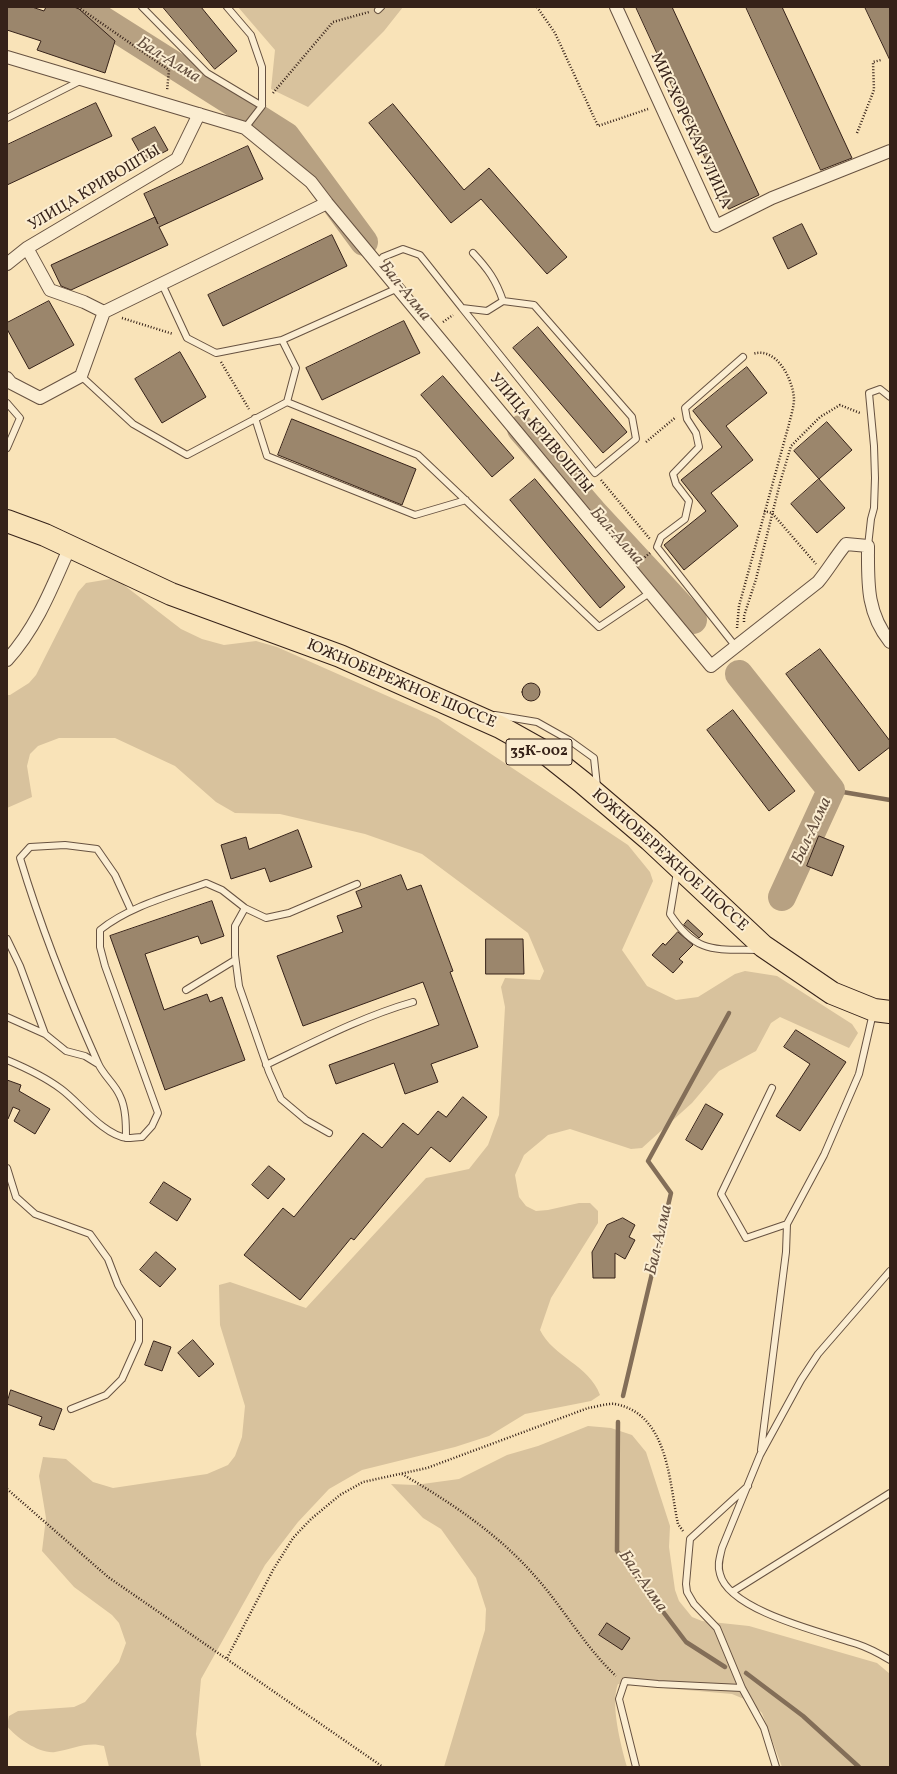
<!DOCTYPE html>
<meta charset="utf-8">
<style>
body{margin:0}
#map{position:relative;width:897px;height:1774px;overflow:hidden;background:#f9e3b8;font-family:Vollkorn,serif}
canvas{display:block}
.frame{position:absolute;inset:0;border:8px solid #362219;pointer-events:none}
</style>
<div id="map">
<canvas width="897" height="1774"></canvas>
<div class="frame"></div>
</div>
<script>
const ctx = document.querySelector('canvas').getContext('2d');
ctx.lineJoin = 'round';
function fillPath(path, color) {
  ctx.fillStyle = color;
  ctx.fill(path, 'evenodd');
}
function trace(path, color, width, dash) {
  ctx.strokeStyle = color;
  ctx.lineWidth = width;
  ctx.lineCap = dash ? 'butt' : 'round';
  ctx.setLineDash(dash || []);
  ctx.stroke(path);
}
function drawText(font, color, halo, rows, align = 'center') {
  ctx.font = font + ' Vollkorn,serif';
  ctx.lineWidth = 4;
  ctx.setLineDash([]);
  ctx.textBaseline = 'middle';
  ctx.strokeStyle = halo;
  ctx.fillStyle = color;
  for (const [text, x, y, turn = 0] of rows) {
    ctx.save();
    ctx.translate(x, y);
    ctx.rotate((+turn || 0) * Math.PI / 180);
    ctx.textAlign = isNaN(turn) ? turn : align;
    if (halo) ctx.strokeText(text, 0, 0);
    ctx.fillText(text, 0, 0);
    ctx.restore();
  }
}
fillPath(new Path2D(`
 M238 7H403L384 31 308 107 271 89 275 50Z
 M110 579 120 582 181 629 202 639 224 645 256 641 277 647 437 718 628 845 650 872 653 881 622 950 647 986 676 1000 698 997 735 974 745 971 777 976 852 1024 858 1033 849 1048 780 1017 771 1023 756 1051 719 1071 692 1103 642 1148 631 1149 570 1129 548 1135 524 1155 515 1175 519 1197 526 1206 536 1211 548 1210 579 1203H590L598 1211V1223L551 1298 540 1330C553 1357 589 1365 600 1395L591 1401 525 1414 489 1436 455 1447 362 1470 329 1489 298 1522 265 1565 201 1679 196 1734 201 1767H109L104 1746C88 1741 72 1749 55 1752 40 1754 16 1738 7 1726L9 1716 18 1711 74 1707 85 1702 119 1662 126 1643 119 1623 112 1615 74 1587 42 1551 46 1518 39 1476 43 1457 66 1459 93 1482 113 1488 207 1474 228 1465 235 1456 242 1437 245 1406 220 1325 219 1285 230 1282 306 1308 426 1178 469 1169 488 1145 499 1115 505 1007 501 987 505 978 540 980 544 971 528 933 422 854 365 834 280 814 235 813 216 802 175 766 115 738H59L38 746 30 754 27 766 32 797 7 808V695H10L29 683 36 675 78 592 86 583Z
 M588 1426 611 1428 632 1435 646 1452 670 1526 669 1547 675 1590 679 1601 692 1617 702 1621 749 1626 877 1663 890 1674V1767H782L762 1713 749 1701 732 1694 618 1684C610 1704 621 1746 627 1767H444L485 1630 486 1609 476 1578 441 1529 423 1518 391 1484 415 1485 459 1479 507 1455 538 1446Z`), '#d8c29d');
trace(new Path2D(`
 M831 790 890 800
 M623 1396 671 1193 648 1161 729 1013
 M618 1422 617 1551 686 1642 725 1667
 M746 1673 803 1716 859 1767`), '#836e58', 4.5);
trace(new Path2D(`
 M82 7 286 136 364 242
 M521 429 593 512 693 620
 M739 674 831 790 782 897`), '#b7a182', 28);
const building = new Path2D(`
 M7 7H32L44 11 46 7H74L79 9 115 41 105 73 37 50 41 41 7 30Z
 M163 7H201L237 51 215 69Z
 M636 7H672L759 195 729 209Z
 M746 7H782L852 158 821 170Z
 M865 7H890V60Z
 M96 103 112 136 7 185V145Z
 M393 104 464 190 489 168 567 257 547 274 481 199 451 223 369 123Z
 M155 127 168 150 145 162 132 139Z
 M248 146 263 179 159 227 168 245 71 290 61 286 51 265 155 217 158 224 144 194Z
 M802 224 817 254 788 269 773 238Z
 M332 235 347 266 223 326 208 295Z
 M49 301 74 345 29 369 7 329V323Z
 M404 321 420 353 322 400 306 368Z
 M538 327 627 432 603 453 513 348Z
 M180 352 206 397 162 423 135 379Z
 M747 367 767 393 726 426 753 460 711 493 738 526 684 570 664 545 706 511 681 480 722 447 693 411Z
 M443 376 514 458 492 477 421 395Z
 M292 419 416 469 402 505 278 455Z
 M827 422 852 450 819 479 794 451Z
 M535 479 625 587 600 608 510 500Z
 M819 479 845 508 817 533 791 504Z
 M820 649 890 741V747L859 771 786 674Z
 M522 692a9 9 0 1 1 18 0a9 9 0 1 1-18 0Z
 M733 710 795 791 769 811 707 730Z
 M298 830 312 867 270 882 265 868 231 879 221 845 246 837 249 849Z
 M819 836 844 846 832 876 807 866Z
 M401 875 407 890 421 885 453 971 450 972 478 1047 431 1064 438 1082 405 1094 394 1063 336 1084 329 1065 439 1025 423 982 303 1026 277 956 343 932 337 916 362 907 356 892Z
 M212 901 224 936 201 944 198 936 145 954 164 1010 207 994 210 1002 222 997 245 1060 165 1090 110 936Z
 M688 920 703 934 699 938 684 925Z
 M678 932 693 945 679 959 683 962 673 973 652 955 663 943 665 945Z
 M486 939H523L524 974H486Z
 M796 1030 846 1062 800 1131 776 1116 810 1064 784 1047Z
 M7 1080 21 1085 19 1091 50 1109 35 1134 14 1121 20 1110 13 1107 8 1119H7Z
 M463 1097 487 1117 450 1162 431 1147 354 1240 351 1238 300 1300 244 1255 283 1208 294 1217 363 1133 382 1148 403 1123 418 1135 438 1111 446 1117Z
 M706 1104 723 1114 702 1150 686 1140Z
 M269 1166 285 1179 268 1199 252 1185Z
 M164 1182 191 1199 177 1221 150 1203Z
 M623 1218 635 1225 629 1237 635 1240 625 1259 615 1253V1278H593L592 1252 607 1225Z
 M156 1252 176 1269 160 1287 140 1270Z
 M193 1340 214 1364 199 1377 178 1353Z
 M154 1341 171 1347 162 1371 145 1365Z
 M11 1390 62 1409 54 1430 39 1425 42 1417 7 1404Z
 M607 1623 630 1638 622 1650 599 1635Z`);
fillPath(building, '#9b866c');
trace(building, '#362219', 1);
const lane = new Path2D(`
 M142 7 207 73 262 106
 M227 7 251 35 262 67V106L245 128
 M378 10 381 7
 M7 118 82 80
 M377 263 383 257 403 249 420 255 462 308 487 311 503 301C496 280 488 269 473 253
 M162 284 187 338 216 353 282 340 398 288
 M462 308 595 473 636 439 632 417 534 305 503 301
 M282 340 296 368 287 402
 M81 376 133 424 187 455 287 402 418 455 599 627 651 592
 M7 403 20 418 7 448
 M255 418 267 456 415 515 466 500
 M868 546 871 519 874 508 875 478 874 446 869 393 880 389 890 397
 M736 647 657 547 661 537 685 519 689 501 676 484 673 474 699 447 696 433 687 419 685 408 743 357
 M495 715 537 722 569 740 594 758 597 786
 M677 872 670 914C697 955 715 949 760 950
 M245 908 235 926V955L239 986 269 1072 281 1099 306 1120 329 1133
 M7 939 20 966 45 1034 66 1051 85 1056 98 1064
 M186 990 235 960
 M7 1017 45 1034
 M7 1060C26 1068 45 1077 61 1089 79 1102 103 1135 127 1138 132 1138 138 1137 142 1137L152 1126 158 1113 105 966 100 947V930C130 906 170 896 206 883L222 890 245 908 266 918 289 913 357 884
 M266 1065C314 1042 361 1017 413 1002
 M772 1088 721 1194 746 1238 787 1224 824 1155 859 1074 873 1013
 M126 1138C126 1125 126 1108 120 1096 115 1084 103 1075 98 1063 68 996 41 928 20 858L30 847 65 845 97 849 115 875 131 910
 M7 1168 16 1197 35 1214 90 1234 108 1259 118 1285 139 1320V1341L122 1379 106 1395 71 1409
 M890 1271 818 1354 801 1380 760 1455 722 1548C720 1557 717 1565 720 1574 729 1611 825 1633 857 1644 869 1648 880 1654 890 1660
 M761 1450 786 1252 787 1224
 M748 1486 690 1539 686 1584 687 1592 694 1604 717 1628 742 1688 764 1728 776 1767
 M732 1592 890 1493
 M636 1767 619 1699 625 1681 658 1684 742 1688`);
const street = new Path2D(`
 M616 7 716 226 772 198 890 151
 M7 57 245 128 311 182 327 203 711 666 818 582C828 570 836 556 846 544L868 546C868 582 866 612 890 642
 M7 264 27 248 177 159 199 114
 M104 312 327 203
 M7 378 11 383 40 398 81 376 104 312 84 302 50 290 27 248
 M7 660C36 628 51 590 68 551`);
const highway = new Path2D(`
 M7 521 45 535 171 594 340 656 500 727 543 751 582 782 650 840 763 946 832 993 874 1010 890 1012`);
trace(lane, '#675241', 8);
trace(street, '#675241', 14);
trace(highway, '#362219', 24);
trace(new Path2D(`
 M78 7 169 70 167 91
 M537 7 555 33 598 126 648 109
 M273 93 333 22 369 12
 M857 133 874 90 873 62 881 60
 M122 318 173 334
 M443 322 453 315
 M221 362 249 409
 M646 442 676 417
 M601 480 650 539
 M764 511 772 513 816 564
 M640 561 650 553
 M744 622V616L756 579 780 483 791 446 820 417 840 405 860 413
 M737 628 739 606 789 424C791 416 794 406 794 399 793 379 776 346 753 354
 M402 1474C450 1502 497 1533 534 1575 563 1607 584 1646 616 1676
 M7 1489 108 1577 383 1767
 M227 1658 273 1570 293 1538 311 1519 340 1495 363 1482 427 1468 588 1408C596 1407 607 1403 615 1404 669 1414 669 1483 678 1524L683 1531`), '#362219', 2.5, [1, 2]);
trace(lane, '#fbedd1', 6);
trace(street, '#fbedd1', 12);
trace(highway, '#f9e3b8', 22);
for (const [x, y, w] of [
 [539,752,66]
]) {
  const box = new Path2D();
  box.roundRect(x - w / 2, y - 13, w, 26, 3);
  ctx.fillStyle = '#fbedd1';
  ctx.fill(box);
  trace(box, '#362219', 1);
}
drawText('bold 15px', '#362219', null, [
 ["35К-002",539,752]
]);
drawText('16px', '#362219', '#fbedd1', [
 ["МИСХОРСКАЯ УЛИЦА",690,131,65],
 ["УЛИЦА КРИВОШТЫ",95,189,-31],
 ["УЛИЦА КРИВОШТЫ",540,434,50],
 ["ЮЖНОБЕРЕЖНОЕ ШОССЕ",401,685,23],
 ["ЮЖНОБЕРЕЖНОЕ ШОССЕ",669,861,42]
]);
drawText('italic 17px', '#634e3e', '#fbedd1', [
 ["Бал-Алма",168,61,32],
 ["Бал-Алма",404,292,51],
 ["Бал-Алма",616,537,48],
 ["Бал-Алма",813,831,-65],
 ["Бал-Алма",660,1240,-77],
 ["Бал-Алма",642,1582,55]
]);
</script>
